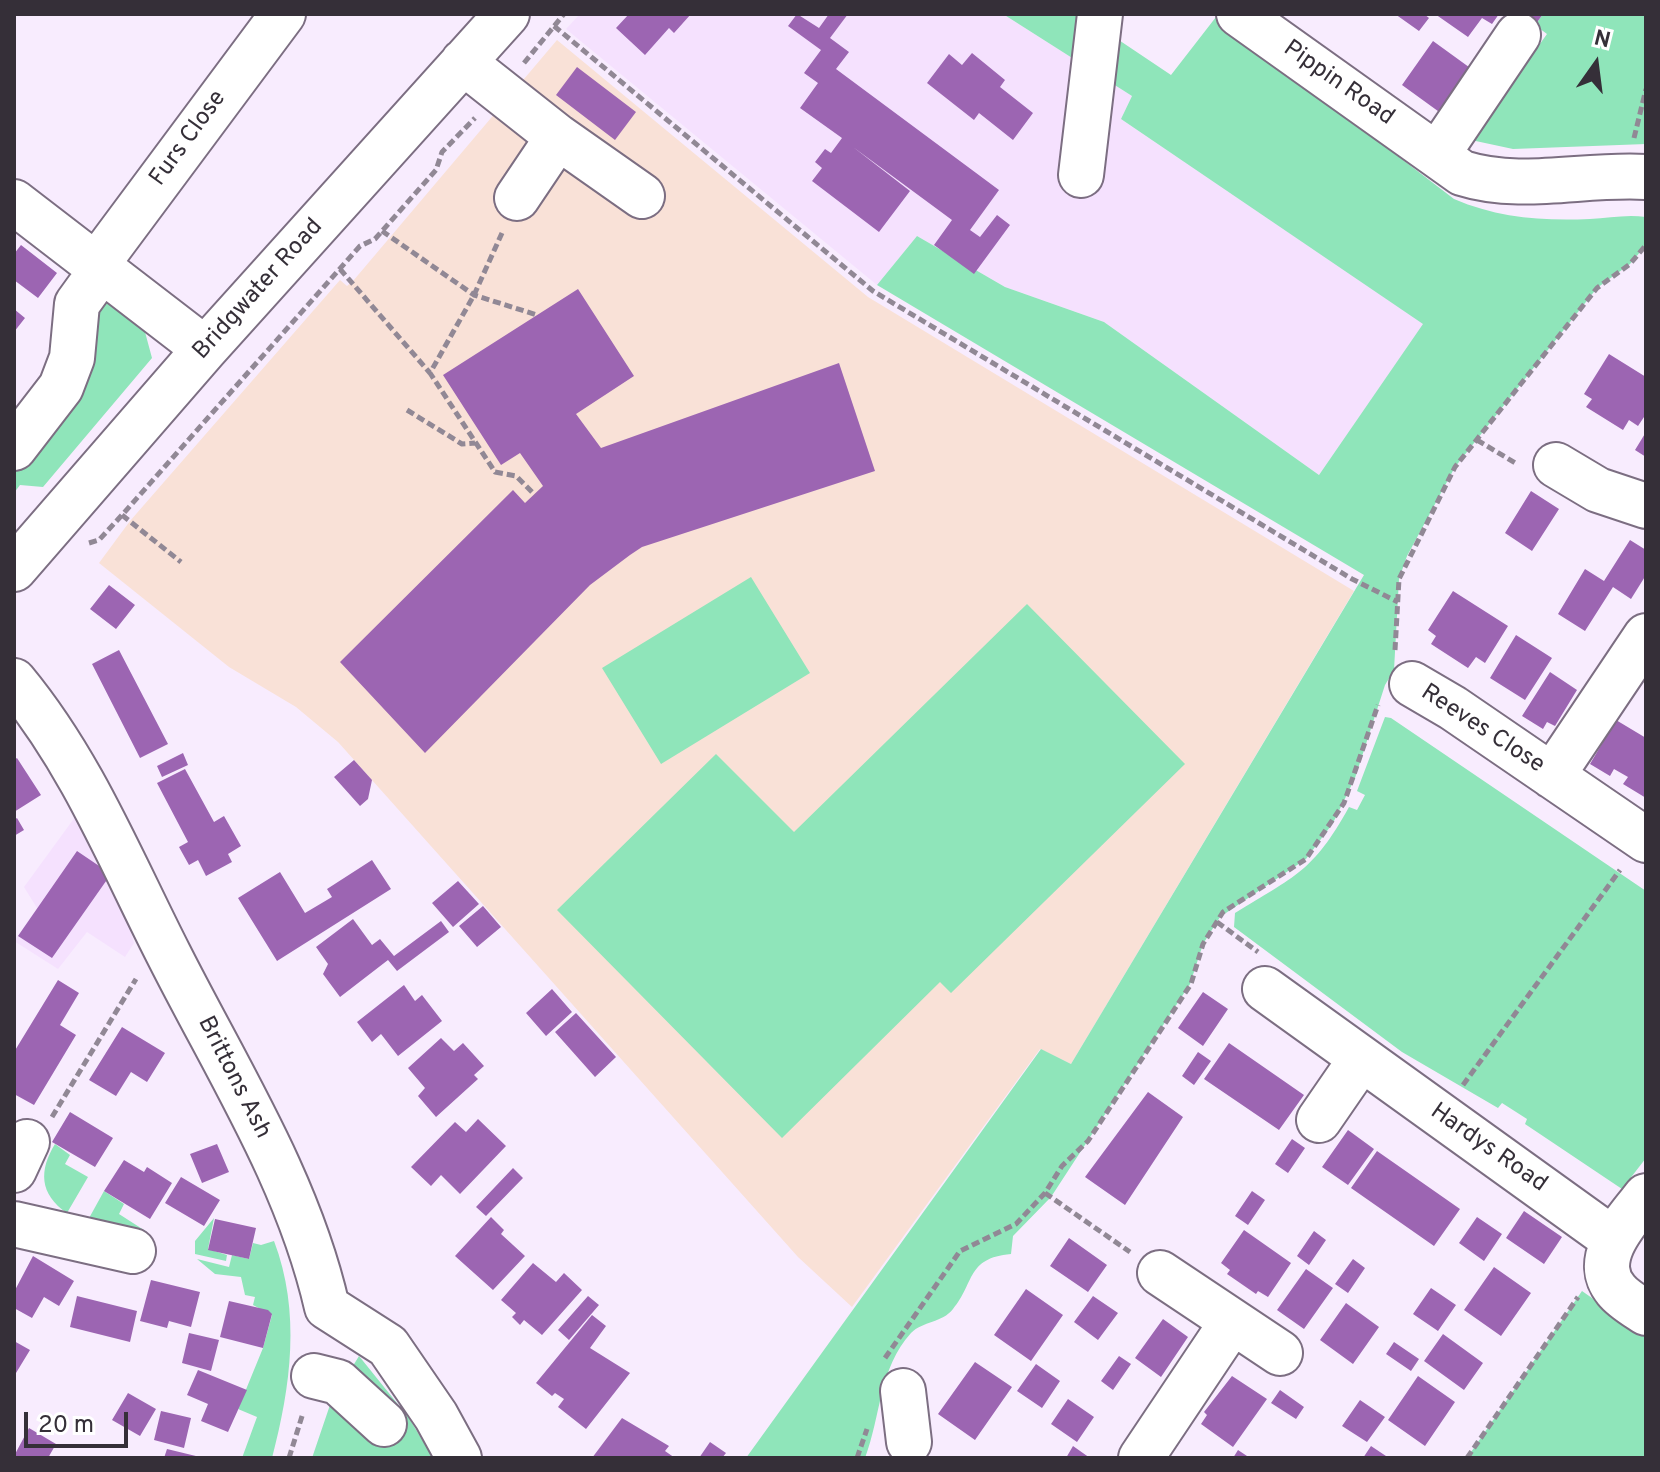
<!DOCTYPE html>
<style>
body{margin:0}
#map{position:relative;width:1660px;height:1472px;overflow:hidden;background:#f8ecfe;font-family:Overpass,sans-serif}
canvas{display:block}
.frame{position:absolute;inset:0;border:16px solid #352f38;pointer-events:none}
.north{position:absolute;left:1556px;top:24px;width:80px;height:80px;-webkit-text-stroke:6px #fff;paint-order:stroke;rotate:14deg;font-size:22px;font-weight:700;line-height:32px;text-align:center;color:#352f38}
.north::after{content:'';display:block;margin:auto;width:28px;height:36px;background:#352f38;clip-path:polygon(50% 0,100% 100%,50% 72%,0 100%)}
.scale{position:absolute;left:24px;top:1412px;width:104px;height:36px;box-sizing:border-box;border:4px solid #352f38;border-top:0;padding-left:10px;font-size:24px;line-height:28px;white-space:nowrap;color:#352f38;-webkit-text-stroke:6px #fff;paint-order:stroke}
</style>
<div id="map">
<canvas width="1660" height="1472"></canvas>
<div class="frame"></div>
<div class="north">N</div>
<div class="scale">20 m</div>
</div>
<script>
const ctx = document.querySelector('canvas').getContext('2d');
ctx.lineJoin = 'round';
function fillPath(path, color) {
  ctx.fillStyle = color;
  ctx.fill(path, 'evenodd');
}
function trace(path, color, width, dash) {
  ctx.strokeStyle = color;
  ctx.lineWidth = width;
  ctx.lineCap = dash ? 'butt' : 'round';
  ctx.setLineDash(dash || []);
  ctx.stroke(path);
}
function drawText(font, color, halo, rows, align = 'center') {
  ctx.font = font + ' Overpass,sans-serif';
  ctx.lineWidth = 6;
  ctx.setLineDash([]);
  ctx.textBaseline = 'middle';
  ctx.strokeStyle = halo;
  ctx.fillStyle = color;
  for (const [text, x, y, turn = 0] of rows) {
    ctx.save();
    ctx.translate(x, y);
    ctx.rotate((+turn || 0) * Math.PI / 180);
    ctx.textAlign = isNaN(turn) ? turn : align;
    if (halo) ctx.strokeText(text, 0, 0);
    ctx.fillText(text, 0, 0);
    ctx.restore();
  }
}
fillPath(new Path2D(`
 M580 14H1003L1132 96 1121 119 1424 324 1319 475 1104 322 1005 287 917 236 877 285 566 29Z
 M78 813 114 875 134 943 125 957 87 932 58 969 14 941 37 908 24 887Z`), '#f5e1fe');
fillPath(new Path2D(`
 M557 40 868 297 1354 591 1071 1064 1040 1049 852 1307 798 1257 338 742 296 707 229 667 99 563 130 521 340 280 347 286 353 281Z`), '#f9e1d7');
fillPath(new Path2D(`
 M1003 14H1080L1171 75 1216 17 1454 199C1498 218 1542 221 1590 219 1609 218 1627 214 1646 217V245L1630 264 1597 288 1455 467 1407 556 1399 579 1394 670 1385 685 1355 778 1333 823 1306 859 1220 917 1203 944 1190 984 1051 1197 1013 1236 1011 1254C966 1258 975 1283 953 1309 942 1323 923 1321 911 1333 879 1368 881 1416 865 1458H746L1041 1049 1071 1064 1364 575 877 285 917 236 1005 287 1104 322 1319 475 1423 324 1121 119 1132 96Z
 M1543 14H1646V144L1513 149 1471 140 1547 34 1535 25Z
 M99 297 145 332 152 358 43 487 20 485 14 493V469L80 383Z
 M751 577 810 673 661 764 602 668Z
 M1027 604 1185 764 951 993 940 982 782 1138 557 910 716 754 794 832Z
 M1385 717 1391 718 1646 891V1158L1622 1189 1525 1124 1527 1119 1502 1103 1498 1108 1402 1052 1234 927 1235 913C1295 876 1313 872 1349 807L1357 810 1365 795 1357 791Z
 M55 1144 70 1155 65 1164 88 1177 67 1213C39 1194 39 1170 55 1144Z
 M104 1191 124 1204 119 1214 147 1232 88 1220Z
 M214 1218 208 1249 227 1255 226 1261 195 1254V1241Z
 M274 1241C301 1312 291 1386 272 1458H242L257 1417 238 1409 263 1348 272 1315 253 1305 255 1297 245 1295 241 1277 215 1274 197 1259 229 1267 232 1255 249 1259 253 1243 261 1245Z
 M1582 1291 1646 1336V1458H1467Z
 M359 1356 409 1418 433 1458H312L331 1402Z`), '#8fe5ba');
fillPath(new Path2D(`
 M629 14H691L674 33 669 28 645 55 616 28Z
 M797 14 819 28 829 14H848L830 38 849 52 836 69 999 190 970 230 980 237 997 215 1010 225 974 274 934 245 952 220 853 147 910 191 879 232 812 181 822 168 815 162 825 149 831 153 842 138 800 108 818 83 804 73 821 50 788 26Z
 M1395 14H1424L1429 18 1419 31Z
 M1435 14H1499L1492 24 1482 18 1468 37Z
 M1520 14H1543L1535 25Z
 M1433 41 1473 70 1442 114 1402 85Z
 M972 53 1005 80 1000 87 1033 113 1013 140 979 113 974 120 927 83 949 54 962 65Z
 M577 67 636 112 615 140 556 95Z
 M21 245 57 273 38 298 14 280V254Z
 M578 289 634 376 576 414 601 448 839 363 875 471 642 547 630 555 590 585 425 753 340 662 513 490 525 503 543 486 520 453 501 465 443 375Z
 M14 309 25 318 14 332Z
 M1609 354 1646 377V414L1638 426 1629 420 1623 430 1586 407 1592 399 1584 394Z
 M1646 432V457L1635 450Z
 M1531 491 1559 509 1532 551 1505 533Z
 M1630 540 1646 550V575L1631 599 1613 587 1585 631 1558 614 1585 569 1604 581Z
 M109 585 135 605 116 629 90 609Z
 M1453 591 1508 626 1485 663 1476 657 1468 668 1431 644 1436 636 1428 630Z
 M1516 635 1552 658 1525 700 1490 678Z
 M119 650 168 744 140 758 92 664Z
 M1550 672 1577 690 1555 726 1547 722 1543 729 1522 716Z
 M1616 720 1646 738V798L1623 784 1628 777 1614 769 1610 776 1590 764Z
 M183 753 188 765 162 777 157 766Z
 M17 758 41 795 14 812V760Z
 M354 760 372 780 368 799 360 806 334 777Z
 M185 769 214 822 224 816 241 846 228 854 232 862 206 876 198 860 189 865 179 847 188 842 157 783Z
 M17 818 24 830 14 836V820Z
 M77 851 111 874 52 958 18 936Z
 M372 860 391 889 277 961 238 898 280 872 305 913 332 897 327 889Z
 M458 881 479 904 453 927 432 903Z
 M483 906 501 927 477 947 459 926Z
 M353 919 372 945 380 939 394 956 441 921 449 932 397 971 388 960 340 997 323 974 328 964 316 947Z
 M58 980 79 993 60 1025 76 1035 34 1105 14 1094V1052Z
 M404 985 415 1001 422 995 442 1021 398 1056 381 1034 372 1042 357 1022Z
 M552 989 572 1012 546 1036 526 1013Z
 M1203 992 1228 1009 1203 1046 1178 1028Z
 M576 1013 616 1057 595 1077 555 1032Z
 M122 1027 165 1053 147 1082 131 1072 116 1096 89 1080Z
 M441 1038 454 1051 463 1043 484 1066 474 1075 478 1079 436 1117 418 1096 425 1088 408 1068Z
 M1229 1043 1304 1095 1279 1130 1204 1079Z
 M1198 1052 1211 1061 1194 1085 1182 1076Z
 M1148 1092 1183 1117 1125 1205 1085 1177Z
 M70 1112 113 1138 95 1167 52 1142Z
 M478 1119 506 1146 460 1194 441 1175 431 1186 411 1167 455 1122 466 1132Z
 M1348 1130 1374 1149 1348 1185 1322 1167Z
 M1292 1139 1305 1148 1288 1173 1275 1164Z
 M217 1144 229 1172 202 1183 190 1154Z
 M1377 1151 1460 1209 1434 1246 1351 1188Z
 M124 1160 144 1172 147 1167 172 1183 150 1219 104 1191Z
 M513 1168 523 1178 486 1216 476 1207Z
 M181 1177 220 1200 204 1226 165 1203Z
 M1252 1191 1265 1200 1248 1225 1235 1216Z
 M1524 1211 1562 1237 1544 1264 1506 1238Z
 M491 1217 504 1230 501 1234 525 1256 493 1290 455 1256Z
 M1477 1217 1502 1234 1484 1261 1459 1243Z
 M215 1219 256 1228 249 1259 208 1250Z
 M1244 1230 1291 1263 1268 1297 1258 1291 1256 1294 1227 1274 1230 1270 1221 1263Z
 M1314 1231 1326 1240 1309 1265 1297 1256Z
 M1069 1238 1107 1265 1088 1292 1050 1266Z
 M33 1256 74 1281 59 1306 44 1297 32 1318 14 1308V1292Z
 M1353 1259 1365 1268 1348 1293 1335 1284Z
 M533 1263 556 1282 564 1273 582 1290 542 1335 524 1320 520 1325 512 1317 516 1313 501 1300Z
 M1494 1267 1531 1293 1501 1336 1464 1310Z
 M1306 1269 1333 1288 1304 1329 1277 1310Z
 M151 1280 200 1292 191 1327 169 1321 167 1328 140 1321Z
 M1431 1288 1456 1305 1438 1331 1413 1314Z
 M1026 1289 1063 1315 1031 1361 994 1335Z
 M77 1296 137 1311 130 1342 70 1327Z
 M588 1296 599 1305 569 1340 558 1330Z
 M1093 1296 1118 1313 1098 1340 1074 1322Z
 M229 1301 268 1310 272 1314 263 1348 220 1337Z
 M1346 1303 1379 1327 1353 1364 1320 1340Z
 M592 1315 606 1326 590 1348 630 1373 586 1429 558 1407 564 1399 555 1393 552 1396 536 1383Z
 M1163 1319 1188 1337 1161 1377 1135 1358Z
 M189 1333 219 1340 211 1371 182 1363Z
 M1443 1334 1483 1363 1464 1390 1424 1361Z
 M14 1341 30 1350 16 1373 14 1372Z
 M1394 1342 1419 1359 1411 1371 1386 1354Z
 M1119 1356 1131 1364 1113 1390 1101 1381Z
 M975 1362 1012 1387 975 1440 938 1414Z
 M1036 1364 1060 1381 1042 1408 1017 1391Z
 M198 1370 247 1390 228 1432 201 1421 208 1404 187 1395Z
 M1232 1376 1267 1399 1233 1447 1201 1424 1207 1415 1204 1412Z
 M1418 1376 1455 1402 1425 1446 1388 1420Z
 M1280 1390 1304 1407 1296 1419 1271 1403Z
 M128 1393 156 1409 140 1436 112 1420Z
 M1068 1399 1094 1417 1077 1442 1051 1424Z
 M1360 1400 1385 1417 1367 1442 1342 1426Z
 M161 1411 191 1418 184 1448 154 1440Z
 M622 1418 669 1446 665 1451 675 1458H592Z
 M29 1428 56 1444 48 1458 14 1456Z
 M710 1442 726 1453 722 1458H699Z
 M1073 1446 1090 1458H1066Z
 M1371 1446 1389 1458H1363Z
 M167 1449 200 1457V1458H164Z
 M1238 1450 1250 1458H1233Z`), '#9c65b2');
const minor = new Path2D(`
 M1239 14 1462 173C1522 192 1584 173 1646 177
 M463 62 558 137 642 196
 M1437 155 1518 35
 M1081 175 1100 14
 M517 198 558 137
 M14 202 205 349
 M97 264 283 14
 M14 448 61 387 72 358 77 304 103 268
 M1556 465 1598 490 1646 506
 M14 569 205 349 507 14
 M14 681C82 763 121 861 169 955 227 1070 298 1180 327 1307L388 1346 436 1416 459 1458
 M1412 684 1453 708 1646 840
 M1552 776 1646 636
 M1265 989 1614 1240
 M1319 1120 1361 1059
 M14 1170 27 1142
 M1646 1196C1627 1220 1590 1259 1616 1290 1623 1299 1637 1307 1646 1313
 M14 1224 133 1251
 M1160 1273 1280 1353
 M314 1376 338 1382 384 1424
 M903 1391 909 1442
 M1141 1458 1232 1322`);
trace(minor, '#7c6e82', 48);
trace(new Path2D(`
 M554 26 873 291 1352 579 1398 602
 M524 63 564 14
 M1634 138 1646 89
 M382 231 474 295 537 315
 M502 233 474 295 430 373 495 472 516 476 535 495
 M340 269 430 373
 M407 410 462 444 475 443
 M1477 440 1517 464
 M122 515 181 562
 M89 543 99 540 122 515 360 246 375 239 436 170 442 152 475 118
 M1395 650 1399 579 1455 467 1597 288 1630 264 1646 245
 M1217 922 1258 952
 M1463 1085 1620 870
 M52 1117 136 979
 M1045 1193 1130 1252
 M885 1358 960 1251 1016 1224 1045 1193 1062 1166 1088 1141 1191 984 1203 944 1223 912 1306 859 1344 803 1378 705
 M289 1458 303 1413
 M857 1458 867 1429
 M1467 1458 1578 1297`), '#918895', 5, [8, 4]);
trace(minor, '#fff', 44);
drawText('24px', '#352f38', '#fff', [
 ["Pippin Road",1338,84,35],
 ["Furs Close",189,139,-54],
 ["Bridgwater Road",259,290,-48],
 ["Reeves Close",1482,730,33],
 ["Brittons Ash",233,1078,63],
 ["Hardys Road",1488,1149,35]
]);
</script>
